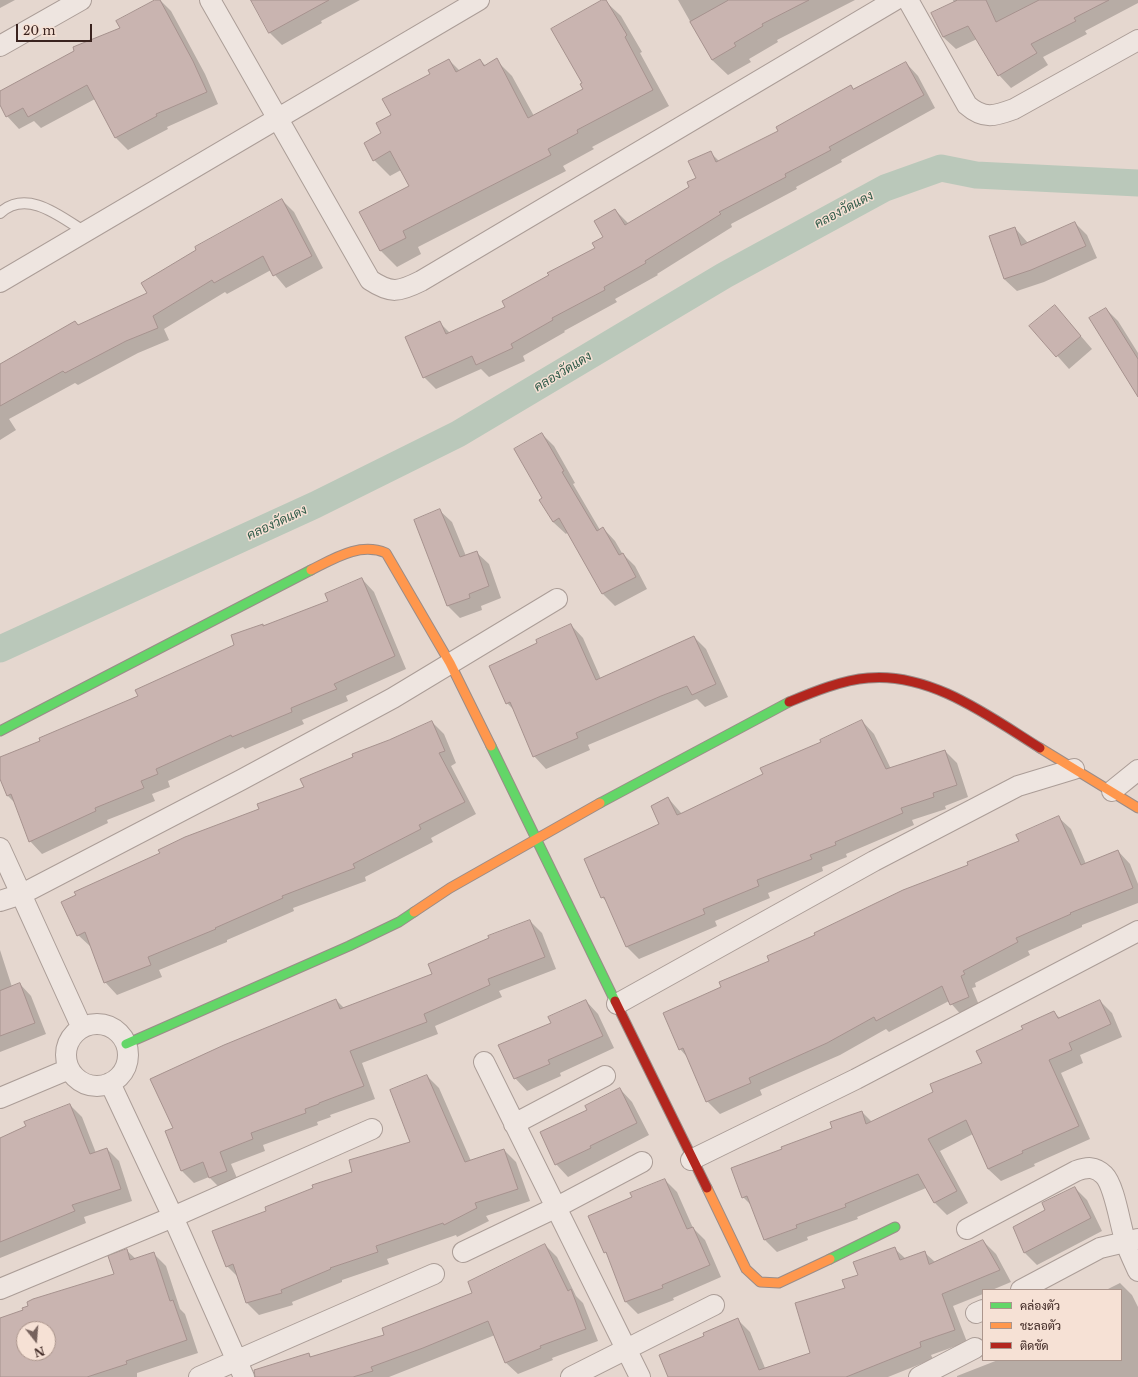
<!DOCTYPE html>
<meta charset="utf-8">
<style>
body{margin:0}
#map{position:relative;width:1138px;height:1377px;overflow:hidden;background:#e5d7cf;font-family:"Libre Baskerville",Sarabun,serif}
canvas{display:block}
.legend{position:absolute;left:982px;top:1289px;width:140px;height:72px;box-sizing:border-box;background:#f6e1d5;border:1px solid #ab958c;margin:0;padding:5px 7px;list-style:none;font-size:12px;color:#3a231f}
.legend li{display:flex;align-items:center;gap:8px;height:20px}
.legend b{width:20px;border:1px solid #ab958c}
.north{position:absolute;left:16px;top:1321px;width:40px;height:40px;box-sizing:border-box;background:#f6e1d5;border:1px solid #ab958c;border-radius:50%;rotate:163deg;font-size:11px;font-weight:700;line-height:16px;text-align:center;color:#3a231f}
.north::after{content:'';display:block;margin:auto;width:14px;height:18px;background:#76625d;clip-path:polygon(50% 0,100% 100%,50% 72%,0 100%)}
.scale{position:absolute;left:16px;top:24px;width:76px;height:18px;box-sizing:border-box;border:2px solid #3a231f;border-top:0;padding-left:5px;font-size:12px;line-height:14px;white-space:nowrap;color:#3a231f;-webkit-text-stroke:3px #f6e1d5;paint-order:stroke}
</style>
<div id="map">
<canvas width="1138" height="1377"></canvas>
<ul class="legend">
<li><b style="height:5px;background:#63d668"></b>คล่องตัว</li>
<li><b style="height:5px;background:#ff974d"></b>ชะลอตัว</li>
<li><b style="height:5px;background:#b3261e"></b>ติดขัด</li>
</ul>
<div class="north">N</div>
<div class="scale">20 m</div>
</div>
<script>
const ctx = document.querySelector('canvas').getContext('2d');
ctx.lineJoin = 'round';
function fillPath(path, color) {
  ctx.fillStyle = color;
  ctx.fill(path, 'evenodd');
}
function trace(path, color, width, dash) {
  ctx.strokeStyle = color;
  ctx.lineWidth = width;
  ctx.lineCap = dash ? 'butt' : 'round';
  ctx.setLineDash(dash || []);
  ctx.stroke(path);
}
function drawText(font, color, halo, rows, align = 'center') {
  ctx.font = font + ' "Libre Baskerville",Sarabun,serif';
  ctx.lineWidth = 3;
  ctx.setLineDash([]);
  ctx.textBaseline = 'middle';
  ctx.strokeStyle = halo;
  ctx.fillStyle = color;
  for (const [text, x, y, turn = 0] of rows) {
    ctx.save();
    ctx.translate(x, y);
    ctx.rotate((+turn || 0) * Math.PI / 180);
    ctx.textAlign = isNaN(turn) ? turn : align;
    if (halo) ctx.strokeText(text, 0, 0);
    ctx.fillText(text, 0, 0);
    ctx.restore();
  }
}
fillPath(new Path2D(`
 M0 0H15L0 8Z
 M157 0H160L171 11 205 74 218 104 167 127 168 129 128 150 116 138 95 99 41 128 34 121 19 129 7 116 0 103V92L121 28Z
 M252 0H360L321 21 322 23 282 45 270 33Z
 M604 0 621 16 642 52 640 53 669 106 592 147 594 149 563 166 566 171 418 247 421 254 397 267 381 251 361 213 410 186 401 170 390 176 374 160 383 134 392 116 432 74 449 60 460 71 480 60 486 66 496 60 512 76 534 116 584 89 583 83Z
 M678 0H855L777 40 778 42 749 59 751 62 728 75 712 60Z
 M953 0H1138V3L1085 31 1087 34 1043 57 1048 65 1011 88 999 75 977 39 956 49 943 37 954 3Z
 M906 63 918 76 935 108 841 160 842 162 796 187 797 189 731 224 732 227 657 274 658 275 615 299 617 302 564 331 565 332 523 356 525 361 489 377 481 369 436 389 424 377 439 322 450 333 506 307 596 249 604 237 615 210 629 224 690 187 697 179 711 153 720 162 779 131 851 86 854 90Z
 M282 200 294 212 323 268 286 288 271 270 227 294 225 292 164 329 169 340 138 353 78 385 75 383 9 419 16 430 0 440V365L75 322 79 326 148 293Z
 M1075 223 1087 235 1097 258 1044 282 1017 291 1004 279 1015 228 1028 243Z
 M1055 306 1092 349 1069 369 1031 326Z
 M1106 309 1118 321 1138 353V395Z
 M542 434 554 446 575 483 573 484 600 530 603 528 615 541 622 553 635 566 647 589 615 606 603 594 568 532 566 534 553 522 543 499Z
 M439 510 452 522 466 556 476 552 489 564 501 598 481 606 482 610 460 618 448 606 415 520Z
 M362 579 374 592 406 669 346 696 348 701 302 720 304 724 245 749 243 747 168 781 170 787 152 794 155 801 107 820 108 823 42 854 30 841 16 804 7 795 0 776V758L41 742 140 697 236 645 262 625 264 626 329 602Z
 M571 625 583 638 601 679 694 637 706 649 728 697 705 707 697 699 588 745 590 750 546 769 534 756 515 711 507 703 539 644Z
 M862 721 874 734 891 769 945 751 957 763 968 797 945 806 946 809 912 820 914 825 846 854 847 857 822 867 823 871 768 893 770 898 715 921 717 926 639 959 627 947 608 903 602 897 661 824 668 798 682 814 764 774Z
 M432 722 444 734 456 763 451 766 476 814 431 838 433 842 365 877 366 881 293 908 294 911 227 940V942L159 970 162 977 117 995 105 982 91 947 78 935 260 810 305 788 390 741Z
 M1058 817 1071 829 1086 864 1118 851 1130 864 1138 884V903L1082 925V927L1028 951 1030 955 975 983 976 987 972 988 981 1010 963 1017 949 1001 889 1032 886 1029 840 1055 760 1090 762 1095 720 1114 707 1101 688 1058 680 1049 722 988 817 936 1020 842Z
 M530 921 542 933 556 969 499 991 502 997 435 1026 438 1034 362 1063 375 1099 330 1115 331 1117 317 1122 318 1125 263 1145 265 1151 231 1164 239 1183 222 1190 209 1177 194 1183 182 1171 167 1132 174 1129 336 1000 344 1008 433 974Z
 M0 950 12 987 20 984 31 996 46 1034 0 1052Z
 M586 1001 598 1014 614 1048 560 1073 561 1076 527 1091 515 1078 552 1023Z
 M1100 1001 1112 1013 1122 1037 1080 1055 1083 1063 1061 1073 1090 1139 1034 1164 1035 1166 1001 1181 988 1169 973 1134 940 1151 968 1203 947 1215 935 1203 926 1188 857 1217 858 1219 807 1237 808 1240 777 1252 765 1240 753 1207 743 1197 784 1150 833 1129 862 1112 872 1122 934 1092 984 1064 1024 1030 1054 1013 1060 1018Z
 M427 1076 439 1088 471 1161 504 1150 516 1162 530 1201 486 1216 489 1221 457 1237 456 1235 387 1259 389 1264 342 1280V1282L292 1302 293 1305 259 1315 247 1303 239 1278 227 1266 267 1211 354 1172 412 1143Z
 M620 1089 632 1102 649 1135 568 1177 556 1164 588 1110Z
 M70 1105 82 1117 96 1153 107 1149 119 1161 132 1201 84 1217 86 1223 0 1258V1139Z
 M665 1180 677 1192 693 1228 705 1240 721 1277 673 1298 674 1300 638 1314 626 1302 608 1255 605 1252 633 1198Z
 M1075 1188 1087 1200 1102 1231 1037 1265 1025 1253 1014 1228 1046 1211Z
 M983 1241 996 1254 1011 1282 992 1290H983V1294L953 1306 967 1342 931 1355 933 1359 888 1377H669L706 1337 738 1320 750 1332 765 1368 811 1353 846 1289 859 1276 895 1249 906 1259 925 1253 935 1262Z
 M545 1245 557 1257 576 1296 583 1303 598 1341 552 1358 553 1360 518 1374 505 1362 495 1335 389 1377H287L309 1354 311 1357 386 1336 474 1293Z
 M126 1250 136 1259 154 1254 166 1266 180 1309 185 1314 198 1353 137 1373V1377H0V1319L115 1275ZM24 1329H48V1353H24Z
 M1120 1283 1132 1295 1138 1307V1377H957V1376L998 1360H1121V1290H1106Z`), '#0003');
trace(new Path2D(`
 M0 649 315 505 458 434 725 275 885 188 941 168 976 175 1138 183`), '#bac8ba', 27);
const building = new Path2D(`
 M155 0H160L193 61 207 92 156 114 157 116 115 138 87 85 28 117 23 108 6 117 0 105V91L74 51 73 47 120 28 116 21Z
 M251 0H329L269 33Z
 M602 0H606L627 35 625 37 653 90 577 130 578 133 548 149 551 155 403 231 406 238 380 251 359 212 409 186 390 151 373 161 364 143 381 133 376 123 391 115 382 99 430 74 428 70 449 59 456 72 480 59 484 66 497 58 528 118 583 89 580 84 582 83 551 29Z
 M729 0H809L762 24 763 26 734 43 736 46 712 60 690 22Z
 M958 0H986L996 22 1039 0H1109L1074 18 1076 21 1031 44 1037 53 998 76 968 26 943 37 931 13Z
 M906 62 924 95 829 147 831 150 785 174 786 177 719 212 721 214 645 261 646 263 604 287 605 290 552 318 553 320 511 344 513 348 476 365 472 356 423 378 405 337 440 321 446 334 505 307 502 301 549 275 547 273 595 248 592 243 603 237 594 221 615 209 625 225 689 187 687 182 696 178 688 161 711 151 716 162 778 131 776 127 851 85 853 89Z
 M282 199 312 256 273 276 263 256 214 283 212 280 153 316 158 328 126 341 65 373 63 371 0 406V364L75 321 78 325 147 293 141 283 196 250 195 247Z
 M1075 222 1086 246 1031 270 1004 279 989 236 1015 227 1021 245Z
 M1055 305 1081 336 1056 357 1029 326Z
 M1106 308 1138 359V397L1089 318Z
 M542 433 564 471 562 472 597 531 603 527 619 555 623 553 636 577 602 594 559 518 553 522 539 500 542 498 514 449Z
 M440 509 460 557 477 551 489 586 469 594 470 598 447 606 414 520Z
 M362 578 395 656 334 684 337 689 291 708 292 712 232 737 231 735 156 769 158 774 141 781 144 788 95 808 96 811 29 842 11 794 7 796 0 779V757L40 741 39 738 138 696 135 690 234 645 231 635 263 624V626L328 601 325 594Z
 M571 624 596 680 694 636 716 684 692 695 687 686 661 696 576 733 578 738 533 757 510 702 506 704 489 666 537 643 536 640Z
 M862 720 886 769 945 750 957 785 933 793 934 797 901 808 903 813 835 842 836 845 810 855 812 859 757 880 759 886 703 909 705 914 626 947 604 897 601 898 584 859 659 824 651 806 668 797 677 815 682 813 763 774 760 768 821 742 820 740Z
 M432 721 445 751 439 753 465 802 419 825 421 829 353 864 355 868 282 896 283 898 215 928 216 929 148 957 151 965 104 983 85 932 77 936 61 902 76 895 74 892 160 853 158 850 185 837 259 809 257 804 304 787 300 779 353 757 352 754 389 740Z
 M1059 816 1081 865 1118 850 1133 888 1070 913 1071 914 1016 938 1018 942 963 971 965 974 961 976 969 997 950 1005 942 986 876 1021 874 1017 827 1043 749 1078 751 1083 706 1102 683 1048 679 1050 663 1013 721 987 719 982 769 961 767 956 815 935 814 933 903 890 968 865 967 862 1019 841 1016 835Z
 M530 920 545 957 488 979 490 985 424 1014 427 1022 350 1051 364 1086 319 1103V1104L305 1109 306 1113 251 1133 253 1139 220 1152 227 1171 209 1178 203 1162 181 1171 165 1131 173 1128 150 1079 224 1045 336 999 340 1009 432 974 428 964 489 938 488 936Z
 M20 983 35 1023 0 1036V991Z
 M586 1000 603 1036 548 1060 550 1064 514 1079 498 1045 551 1023 548 1017Z
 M1100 1000 1111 1024 1069 1043 1072 1050 1049 1060 1079 1126 1022 1151 1023 1153 988 1169 966 1120 928 1139 957 1191 934 1203 918 1174 845 1204 846 1207 796 1225 797 1228 764 1240 747 1196 742 1198 731 1168 782 1149 781 1147 832 1128 830 1122 862 1111 866 1124 933 1092 930 1084 982 1063 976 1051 1023 1029 1021 1026 1054 1011 1058 1018Z
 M427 1075 465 1162 504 1149 518 1189 475 1203 477 1208 444 1225 443 1223 376 1246 378 1252 330 1268 331 1269 281 1290 282 1293 246 1303 233 1264 226 1267 212 1231 266 1211 265 1207 313 1188 312 1185 352 1172 349 1160 410 1142 390 1090Z
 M620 1088 637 1123 590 1146 591 1148 555 1165 540 1132 587 1110 585 1106Z
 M70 1104 90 1154 107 1148 121 1189 72 1205 75 1211 0 1242V1138L26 1126 24 1122Z
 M665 1179 687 1229 693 1227 710 1265 662 1285 663 1288 625 1302 606 1252 604 1253 588 1216 632 1197 630 1193Z
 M1075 1187 1091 1218 1024 1253 1013 1227 1045 1210 1042 1203Z
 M983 1240 1000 1270 942 1294 955 1330 920 1342 921 1347 846 1377H668L659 1355 704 1336 703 1333 738 1318 759 1370 810 1353 795 1303 845 1288 842 1280 858 1275 853 1262 895 1247 900 1260 925 1251 929 1264Z
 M545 1244 568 1291 571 1289 586 1329 540 1346 541 1348 505 1363 488 1321 423 1348 371 1367 373 1371 353 1377H255L254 1370 309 1353 310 1357 384 1335 382 1328 472 1293 468 1282Z
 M127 1249 130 1260 154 1252 170 1301 173 1300 187 1340 126 1361 127 1364 87 1377H0V1318L23 1310 22 1308 28 1306 27 1302 33 1299 114 1274 108 1256ZM24 1329H48V1353H24Z`);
fillPath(building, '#c9b4b0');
trace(building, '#a6928e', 1);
const lane = new Path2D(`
 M0 213C27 188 61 217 85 232`);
const street = new Path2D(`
 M210 0 370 280C391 294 399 292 421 281L895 0
 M908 0 967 105C984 120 995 116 1014 109L1138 40
 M0 46 81 0
 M0 282 479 0
 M1112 791 1138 770
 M0 848 82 1028
 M0 901 22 894 241 780 393 698 557 599
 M617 1004 874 861 1018 786 1074 769
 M66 1055a31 31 0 1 1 62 0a31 31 0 1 1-62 0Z
 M484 1062 640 1377
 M110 1083 173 1217 244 1377
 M0 1098 69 1069
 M514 1124 605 1076
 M691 1160 856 1079 1138 931
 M967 1229 1076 1171C1087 1167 1095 1166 1104 1175 1115 1186 1120 1226 1126 1243 1129 1252 1134 1262 1138 1271
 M463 1252 557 1207 642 1162
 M0 1289 173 1217 372 1129
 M1021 1290 1100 1248 1138 1239
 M976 1313 983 1310
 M199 1377 434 1274
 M571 1377 714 1305
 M919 1377 975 1348`);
const fast = new Path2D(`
 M0 731 311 570
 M491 746 615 1001
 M600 803 789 702
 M126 1044 349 946 399 922 414 912
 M830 1259 895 1227`);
const slow = new Path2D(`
 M311 570C335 558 360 542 386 553L450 663 491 746
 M1040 748 1138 808
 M414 912 450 888 600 803
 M707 1188 746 1269 760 1282 779 1283 830 1259`);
const jam = new Path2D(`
 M789 702C813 692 842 680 868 678 931 672 990 717 1040 748
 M615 1001 707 1188`);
trace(lane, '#ab9d97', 12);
trace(street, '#ab9d97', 22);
trace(fast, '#9a8c88', 11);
trace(slow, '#9a8c88', 11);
trace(jam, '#9a8c88', 11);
trace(lane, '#eee5e0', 10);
trace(street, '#eee5e0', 20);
trace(fast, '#63d668', 9);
trace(slow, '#ff974d', 9);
trace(jam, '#b3261e', 9);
drawText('italic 13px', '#2e5a48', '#f6e1d5', [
 ["คลองวัดแดง",844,210,-28],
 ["คลองวัดแดง",563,372,-31],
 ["คลองวัดแดง",277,523,-25]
]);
</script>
